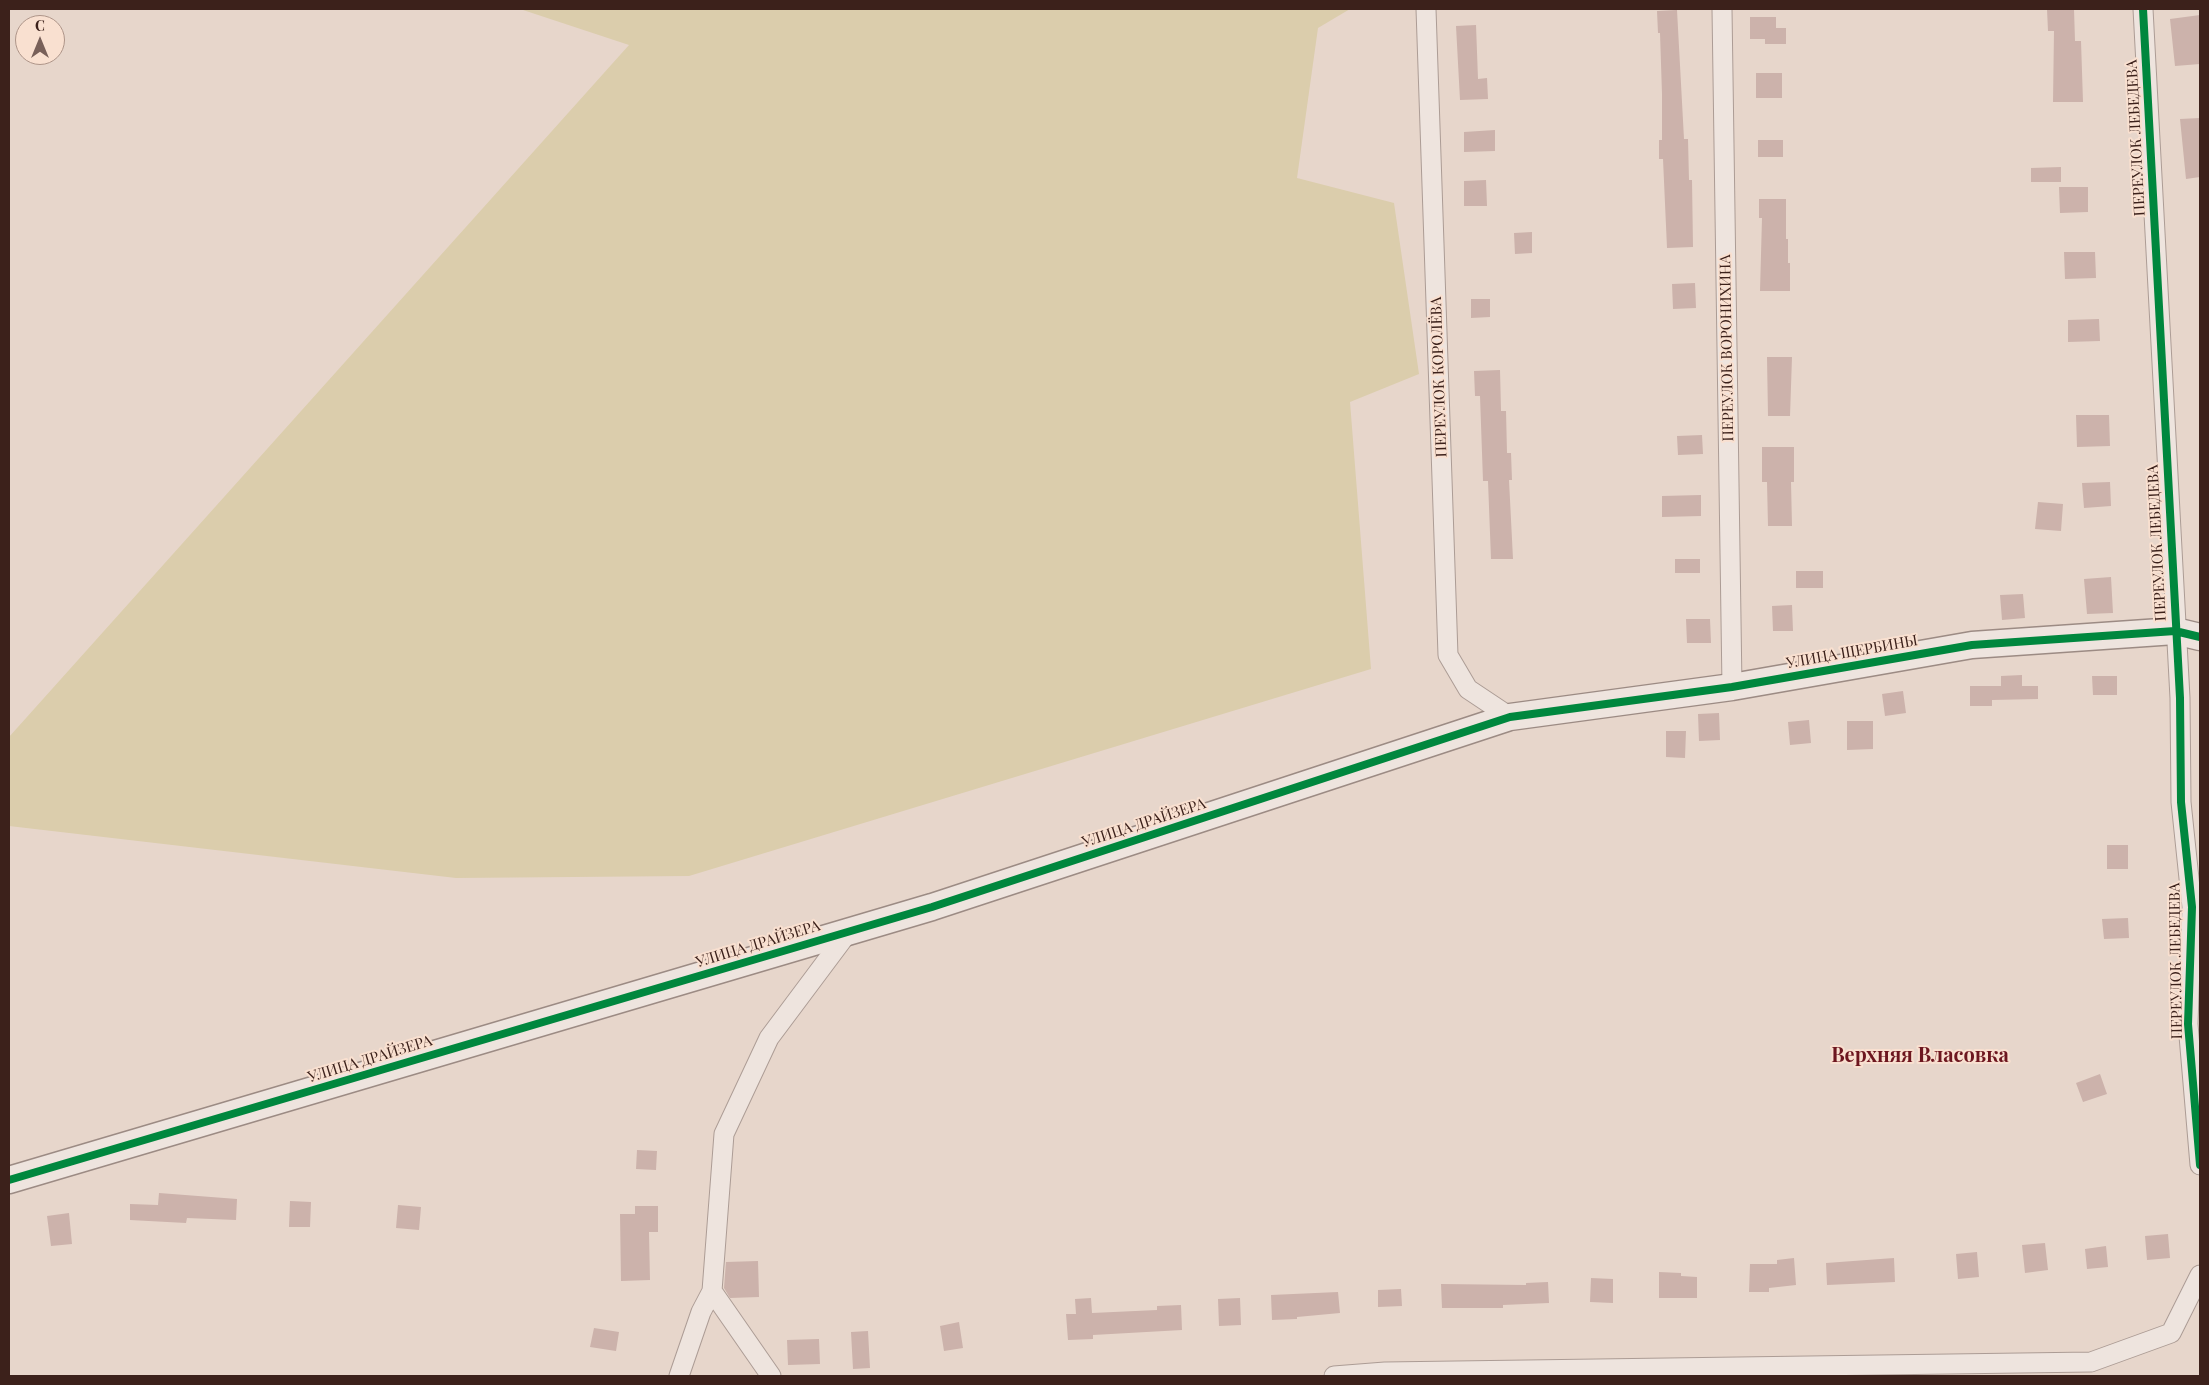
<!DOCTYPE html>
<meta charset="utf-8">
<style>
body{margin:0}
#map{position:relative;width:2209px;height:1385px;overflow:hidden;background:#e7d6cb;font-family:"Playfair Display",serif}
canvas{display:block}
.frame{position:absolute;inset:0;border:10px solid #3c211b;pointer-events:none}
.north{position:absolute;left:15px;top:15px;width:50px;height:50px;box-sizing:border-box;background:#f9e0d0;border:1px solid #ad9488;border-radius:50%;rotate:0deg;font-size:14px;font-weight:700;line-height:20px;text-align:center;color:#3c211b}
.north::after{content:'';display:block;margin:auto;width:18px;height:22px;background:#786059;clip-path:polygon(50% 0,100% 100%,50% 72%,0 100%)}
</style>
<div id="map">
<canvas width="2209" height="1385"></canvas>
<div class="frame"></div>
<div class="north">С</div>
</div>
<script>
const ctx = document.querySelector('canvas').getContext('2d');
ctx.lineJoin = 'round';
function fillPath(path, color) {
  ctx.fillStyle = color;
  ctx.fill(path, 'evenodd');
}
function trace(path, color, width, dash) {
  ctx.strokeStyle = color;
  ctx.lineWidth = width;
  ctx.lineCap = dash ? 'butt' : 'round';
  ctx.setLineDash(dash || []);
  ctx.stroke(path);
}
function drawText(font, color, halo, rows, align = 'center') {
  ctx.font = font + ' "Playfair Display",serif';
  ctx.lineWidth = 4;
  ctx.setLineDash([]);
  ctx.textBaseline = 'middle';
  ctx.strokeStyle = halo;
  ctx.fillStyle = color;
  for (const [text, x, y, turn = 0] of rows) {
    ctx.save();
    ctx.translate(x, y);
    ctx.rotate((+turn || 0) * Math.PI / 180);
    ctx.textAlign = isNaN(turn) ? turn : align;
    if (halo) ctx.strokeText(text, 0, 0);
    ctx.fillText(text, 0, 0);
    ctx.restore();
  }
}
fillPath(new Path2D(`
 M520 9H1350L1318 28 1297 178 1394 203 1419 374 1350 402 1371 669 689 876 456 878 9 826V737L629 45Z`), '#dbcdac');
fillPath(new Path2D(`
 M2047 9H2074L2075 41H2081L2083 102H2053L2054 31H2048Z
 M1677 10 1684 139H1688L1689 180H1692L1693 247 1667 248 1663 159H1659V140H1662V94L1660 33H1658L1657 11Z
 M2200 15V64L2175 66 2170 19Z
 M1750 17H1776V28H1786V44H1765V39H1750Z
 M1476 25 1478 79 1487 78 1488 99 1460 100 1456 26Z
 M1756 73H1782V98H1756Z
 M2200 118V177L2186 179 2180 119Z
 M1495 130V151L1464 152V132Z
 M1758 140H1783V157H1758Z
 M2061 167V182H2031V168Z
 M1486 180 1487 206H1464V181Z
 M2059 187H2088V212L2060 213Z
 M1759 199H1786V239H1788V263H1790V291H1760L1762 218H1759Z
 M1532 232V253L1515 254 1514 233Z
 M2064 252H2095L2096 278 2065 279Z
 M1695 283 1696 308 1673 309 1672 284Z
 M1471 299H1490V317L1471 318Z
 M2099 319 2100 341 2068 342V320Z
 M1767 357H1792L1790 416H1768Z
 M1500 370 1501 411H1506L1507 453H1511L1512 480H1509L1513 559H1491L1488 481H1483L1480 396H1475L1474 371Z
 M2076 415H2109L2110 446 2077 447Z
 M1702 435 1703 454 1678 455 1677 436Z
 M1762 447H1794V482H1791L1792 526H1768L1767 482H1762Z
 M2110 482 2111 506 2084 508 2082 483Z
 M1701 495V516L1662 517V496Z
 M2038 502 2063 504 2061 531 2035 529Z
 M1675 559H1700V573H1675Z
 M1796 571H1823V588H1796Z
 M2111 577 2113 613 2087 614 2084 579Z
 M2023 594 2025 618 2002 620 2000 595Z
 M1792 605 1793 631H1773L1772 606Z
 M1686 619H1710L1711 643H1687Z
 M2022 675V686H2038V699L1992 700V706H1970V686H2001V676Z
 M2092 676H2117V695H2093Z
 M1903 691 1906 713 1885 716 1882 694Z
 M1719 713 1720 740 1699 741 1698 714Z
 M1809 720 1811 743 1790 745 1788 722Z
 M1847 721H1873V749L1847 750Z
 M1666 731H1686L1685 758 1666 757Z
 M2107 845H2128V869H2107Z
 M2128 918 2129 938 2104 939 2102 919Z
 M2100 1074 2107 1094 2083 1102 2076 1083Z
 M637 1150 657 1151 656 1170 636 1169Z
 M159 1193 237 1199 236 1220 187 1218 186 1223 130 1220V1204L158 1205Z
 M290 1201 311 1202 310 1227H289Z
 M398 1205 421 1207 419 1230 396 1228Z
 M635 1206H658V1232H649L650 1280 621 1281 620 1214H635Z
 M69 1213 72 1244 51 1246 47 1216Z
 M2168 1234 2170 1258 2147 1260 2145 1236Z
 M2045 1243 2048 1270 2025 1273 2022 1245Z
 M2106 1246 2108 1267 2087 1269 2085 1249Z
 M1977 1252 1979 1277 1958 1279 1956 1254Z
 M1794 1258 1796 1285 1769 1288V1292H1749L1750 1264H1777V1260Z
 M1894 1258 1895 1282 1827 1285 1826 1263Z
 M758 1261 759 1297 730 1298 724 1288 726 1262Z
 M1659 1272 1681 1273V1276L1697 1277V1298H1659Z
 M1591 1278 1613 1279V1303L1590 1302Z
 M1548 1282 1549 1303 1503 1305V1308H1442L1441 1284 1526 1285V1283Z
 M1401 1289 1402 1306 1378 1307V1290Z
 M1338 1292 1340 1313 1297 1317V1319L1272 1320 1271 1295Z
 M1091 1298 1092 1313 1157 1310V1306L1181 1305 1182 1330 1093 1335V1339L1068 1340 1066 1314H1076L1075 1299Z
 M1240 1298 1241 1325 1219 1326 1218 1299Z
 M959 1322 963 1348 944 1351 940 1326Z
 M594 1328 619 1332 616 1351 590 1347Z
 M868 1331 870 1368 853 1369 851 1332Z
 M819 1339 820 1364 788 1365 787 1340Z`), '#ccb2ab');
const street = new Path2D(`
 M1426 9 1448 655 1468 689 1510 717
 M1722 9 1732 687
 M2143 9 2180 698 2181 802 2192 907 2188 1024 2200 1165
 M679 1376 701 1312 712 1291
 M771 1376 712 1291 724 1134 769 1038 849 931
 M1334 1376 1385 1372 2091 1362 2171 1333 2200 1275`);
const secondary = new Path2D(`
 M9 1180 932 907 1510 717 1732 687 1972 645 2175 631 2200 637`);
trace(street, '#ac9c95', 21);
trace(secondary, '#9c8b84', 29);
trace(street, '#eee4de', 19);
trace(secondary, '#eee4de', 26);
trace(new Path2D(`
 M2143 9 2180 698 2181 802 2192 907 2188 1024 2200 1165
 M9 1180 932 907 1510 717 1732 687 1972 645 2175 631 2200 637`), '#00873e', 8);
drawText('15px', '#3c211b', '#f9e0d0', [
 ["ПЕРЕУЛОК ЛЕБЕДЕВА",2136,138,-93],
 ["ПЕРЕУЛОК ВОРОНИХИНА",1727,348,-91],
 ["ПЕРЕУЛОК КОРОЛЁВА",1439,377,-92],
 ["ПЕРЕУЛОК ЛЕБЕДЕВА",2157,543,-93],
 ["УЛИЦА ЩЕРБИНЫ",1852,652,-10],
 ["УЛИЦА ДРАЙЗЕРА",1144,823,-18],
 ["УЛИЦА ДРАЙЗЕРА",758,944,-17],
 ["ПЕРЕУЛОК ЛЕБЕДЕВА",2176,961,-91],
 ["УЛИЦА ДРАЙЗЕРА",370,1059,-17]
]);
drawText('bold 20px', '#6d161f', '#f9e0d0', [
 ["Верхняя Власовка",1920,1056]
]);
</script>
